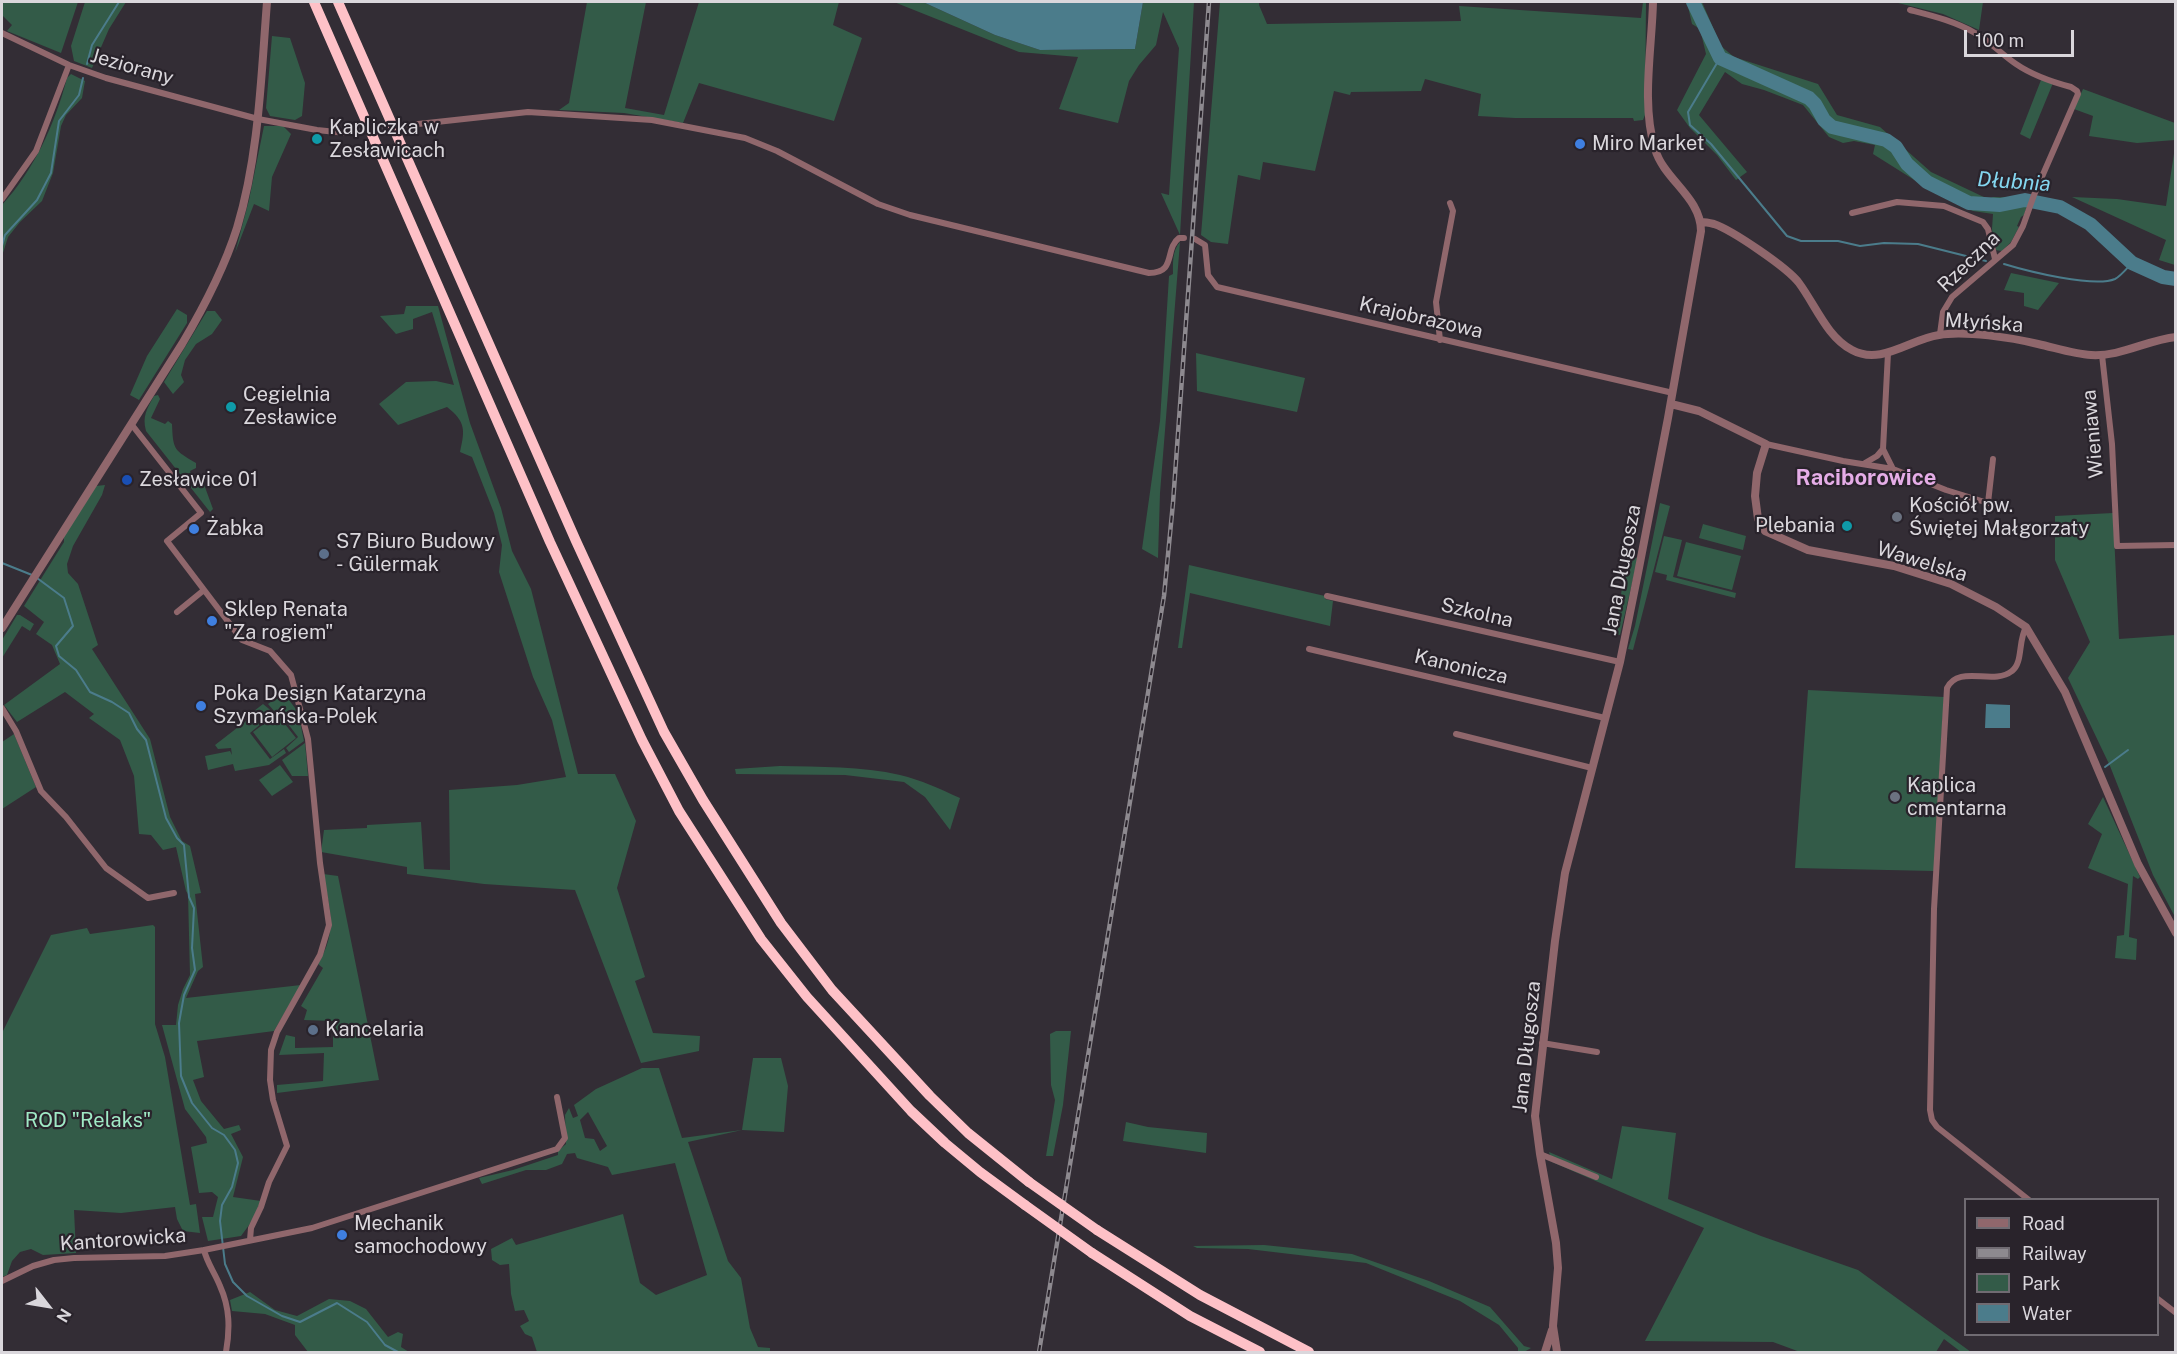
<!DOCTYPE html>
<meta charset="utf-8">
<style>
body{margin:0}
#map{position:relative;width:2177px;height:1354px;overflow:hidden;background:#332d35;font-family:"Public Sans",sans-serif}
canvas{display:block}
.frame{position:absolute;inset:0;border:3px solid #dad7dc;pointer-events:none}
.legend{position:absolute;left:1964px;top:1198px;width:195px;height:138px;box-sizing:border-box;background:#29232b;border:2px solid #706b72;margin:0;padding:8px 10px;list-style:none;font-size:18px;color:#dad7dc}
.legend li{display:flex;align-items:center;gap:12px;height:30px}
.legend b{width:30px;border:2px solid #706b72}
.north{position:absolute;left:18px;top:1276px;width:60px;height:60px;-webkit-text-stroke:4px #29232b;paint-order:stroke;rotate:121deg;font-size:16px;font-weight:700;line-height:24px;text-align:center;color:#dad7dc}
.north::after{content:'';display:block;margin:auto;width:21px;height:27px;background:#dad7dc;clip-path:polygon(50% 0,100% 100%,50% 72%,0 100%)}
.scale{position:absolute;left:1964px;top:30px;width:110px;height:27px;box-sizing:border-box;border:3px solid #dad7dc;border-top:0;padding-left:8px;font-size:18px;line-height:21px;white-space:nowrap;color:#dad7dc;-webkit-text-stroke:4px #29232b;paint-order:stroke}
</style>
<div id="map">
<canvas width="2177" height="1354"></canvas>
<div class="frame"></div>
<ul class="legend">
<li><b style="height:8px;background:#90676c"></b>Road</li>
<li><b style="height:8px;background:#8d898f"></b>Railway</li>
<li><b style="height:16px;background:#335b48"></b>Park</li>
<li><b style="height:16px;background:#4b7c8b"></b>Water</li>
</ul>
<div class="north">N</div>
<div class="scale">100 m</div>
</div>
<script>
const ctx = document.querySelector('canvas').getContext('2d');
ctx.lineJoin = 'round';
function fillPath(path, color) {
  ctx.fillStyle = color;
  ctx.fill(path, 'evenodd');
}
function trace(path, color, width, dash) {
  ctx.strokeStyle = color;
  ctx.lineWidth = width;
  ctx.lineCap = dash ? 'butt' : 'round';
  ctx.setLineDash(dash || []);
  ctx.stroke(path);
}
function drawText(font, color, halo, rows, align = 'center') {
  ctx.font = font + ' "Public Sans",sans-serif';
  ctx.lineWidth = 4.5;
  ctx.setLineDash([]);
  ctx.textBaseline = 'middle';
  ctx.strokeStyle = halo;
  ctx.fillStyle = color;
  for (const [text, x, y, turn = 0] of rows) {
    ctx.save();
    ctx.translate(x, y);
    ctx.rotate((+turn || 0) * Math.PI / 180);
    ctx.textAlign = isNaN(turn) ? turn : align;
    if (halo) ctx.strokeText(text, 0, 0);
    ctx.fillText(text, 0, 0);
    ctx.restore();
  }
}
fillPath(new Path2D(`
 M2 2H78L61 53 7 31 12 25 2 15Z
 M85 2H126L109 29 92 68 74 61 71 46Z
 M587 2H646L625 108 664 115 699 2H839L833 25 862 38 834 121 699 83 683 123 624 113 559 110 569 103Z
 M894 2H923L995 35 1040 50 1135 49 1143 2H1194L1180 235 1161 193 1169 195 1179 48 1163 12 1156 45 1139 65 1129 81 1118 123 1059 109 1078 57 1019 52Z
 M1220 2H1259V5L1267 24 1461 21 1459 6 1641 18 1643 2H1646L1645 115 1643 120 1634 121 1633 118H1515L1478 116 1481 94 1425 79 1421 91 1351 92 1350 95 1334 91 1315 171 1263 162 1260 180 1238 175 1228 244 1211 242 1201 235Z
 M1687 2H1702L1721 46 1734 57 1818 84 1837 115 1880 127 1931 172 1988 199 1993 197 2030 198 2024 215 2021 217 2017 226 2019 227 2011 242 2002 251 1995 250 1992 229 1993 214 1973 211 1927 188 1873 154 1875 145 1854 141 1843 143 1829 137 1803 105 1764 90 1742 84 1725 72 1699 115 1747 172 1736 180 1717 155 1690 128 1677 110 1706 54 1700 29 1692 24Z
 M1894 2H1983L1979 30 1943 14Z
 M272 36 290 38 305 83 302 116 295 120 270 116 266 108Z
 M71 74 85 81 82 98 66 115 61 126 53 173 42 201 20 222 8 237 2 256V205C34 170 55 124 67 78Z
 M2041 80 2053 83 2030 139 2020 134Z
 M2083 89 2175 123V140L2137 143 2089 136 2093 116 2074 109Z
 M264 126H283L291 134 272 177 269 211 254 204 235 253 249 200Z
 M2175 147V265L2159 260 2166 240 2072 197 2117 199 2166 206Z
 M1180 242 1160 493 1158 558 1142 549 1160 421 1169 276 1173 274C1173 263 1172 251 1180 242Z
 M2011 273 2059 283 2038 310 2024 306V293L2004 290Z
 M406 306H438L470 423 501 508 512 551 531 589 578 774H615L636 821 617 888 645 977 635 981 653 1033 700 1036 699 1051 641 1063 575 890 484 884 407 874V867L321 852 324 830 367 828V825L421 822 424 869 450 870 449 790 517 785 566 777 552 720 533 677 499 572 502 545 494 513 472 457 460 452C465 430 466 422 447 407L398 425 379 404 406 382 436 381 454 385 432 312 413 319V329L396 334 380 316 404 314Z
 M177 309 187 315V323L139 400 130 395 147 356Z
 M207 311H215L222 320 212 334 196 344 185 360 181 375 184 382 173 394 164 382Z
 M1196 353 1305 378 1297 412 1197 391Z
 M158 395 160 399 151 418 165 424 168 421 172 424C173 450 174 450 196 463V468L190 471 194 481 202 479 213 509 210 512 146 431C142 416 147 409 154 396Z
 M105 485 102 495 73 546 67 564 68 573 78 584 98 645 92 649 150 739 170 817 182 841 190 846 201 893 195 894 203 967 198 971 186 998 301 985 274 1031 197 1041 204 1077 193 1080 201 1101 224 1129 239 1125 241 1130 231 1134 243 1157 233 1197 261 1201 252 1221 241 1236 208 1241 202 1217H213L218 1197 212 1192 199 1193 191 1147 207 1143 206 1137 185 1109 162 1025H176L178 1005 183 989 190 975 188 894 186 891 176 847 163 850 151 835 139 834 134 776 120 740 89 718 94 714 65 692 17 722 4 705 60 664 52 645 36 634 44 622 24 606 64 542V536L96 486Z
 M1660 503 1670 506 1633 650 1628 649 1635 626Z
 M2113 513 2119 639 2175 635V917L2153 875 2110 766 2068 678 2090 642 2055 560V516Z
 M1703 524 1746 536 1743 550 1699 538Z
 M1664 536 1682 540 1673 577 1736 593 1735 598 1666 580 1667 575 1655 572Z
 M1686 542 1741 556 1732 590 1677 576Z
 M1627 555 1638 558 1620 635 1615 634Z
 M1189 565 1325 596V599L1333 601 1330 626 1190 593 1182 648H1178Z
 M17 615H20L34 624 30 631 22 626 2 658V640Z
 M1808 690 1944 697 1934 871 1795 868Z
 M283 692 298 712 304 741 289 752 286 748 298 737 278 711 275 712 268 704Z
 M263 704 274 713 250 733 270 759 284 749 286 753 269 765 235 771 233 764 208 770 205 756 230 751 232 755 231 748 218 749 215 745 255 714 254 711Z
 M277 714 296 738 272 757 253 732Z
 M14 734 36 787 2 809V742Z
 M305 743 308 776H292L282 760Z
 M280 765 293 782 272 796 259 780Z
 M780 766C819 767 862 766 900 775 921 780 940 789 960 798L950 830 925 797 904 782 845 775 736 774 735 769Z
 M2103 797 2140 877 2138 879 2133 876 2129 937 2137 939 2136 960 2115 958 2117 936 2124 935 2128 884 2088 868 2102 834 2088 824Z
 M323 874 338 876 379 1080 277 1093V1085L323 1081 324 1053 279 1055 286 1035 295 1037V1048L333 1047V1021L304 1020 307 1010 301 1006 323 968 318 964C338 930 330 910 323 874Z
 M153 925 155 927V1024L165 1057 190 1205 196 1204 200 1233 183 1231 177 1219 175 1207 121 1213 74 1210 76 1253 43 1255 31 1249 20 1252 12 1261 7 1275 2 1277V1033L51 935 87 928 90 934Z
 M1056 1031H1071L1063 1105 1053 1156H1046L1055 1100 1051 1085 1050 1034Z
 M753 1058H781L788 1086 784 1132 742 1130 688 1142 728 1261 741 1278 750 1328 758 1347 770 1348V1352H537L532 1337 525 1334 520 1326 529 1321 524 1310 515 1311 511 1294 509 1264 500 1265 492 1260 491 1249 512 1238 516 1245 623 1214 640 1283 656 1295 707 1275 675 1163 612 1175 608 1167 577 1158 575 1153 567 1154 562 1164 546 1170H526L482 1184 479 1178 513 1170 558 1155V1151L566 1144 565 1115 569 1108 573 1118 578 1116 574 1105 596 1089 642 1068H659L682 1138 742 1130ZM588 1112 607 1146 600 1151 594 1139 585 1138 580 1120Z
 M1126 1122 1148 1127 1207 1133 1206 1153 1123 1141Z
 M1622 1126 1676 1133 1668 1199 1761 1236 1858 1270 1971 1352H1961L1944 1339 1936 1352H1800L1773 1342 1645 1341 1704 1228 1552 1162 1549 1152 1612 1179Z
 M1264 1245 1352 1254 1429 1281 1490 1307 1524 1346 1531 1348 1524 1352H1518V1348L1499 1325 1460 1301 1366 1263 1248 1249 1197 1248 1193 1246Z
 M250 1292 275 1310 297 1316 329 1299 350 1301 366 1309 388 1337 398 1332 403 1334 401 1347 409 1352H308L295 1335V1325L265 1314 232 1311 230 1300Z`), '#335b48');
fillPath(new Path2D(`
 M923 2H1143L1135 49 1040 50 995 35Z
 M1986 704 2010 705V728H1985Z`), '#4b7c8b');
trace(new Path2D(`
 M1720 58 1688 112 1690 125 1711 144 1787 236 1801 241H1838L1860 246 1884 243 1918 244 1986 261
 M87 64 92 45 119 2
 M2 246 5 235 37 200 51 173 59 121 79 95 83 78
 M2004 264C2027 271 2094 288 2115 279 2121 276 2127 268 2132 263
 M2 563 32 575
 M37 578 64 598 73 626 56 646 59 656 76 670 90 692 112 702 129 713 137 729 146 740 166 818 177 838 184 845 189 897 194 908 192 948 195 970 184 995 179 1023 181 1076 192 1103 212 1128 224 1135 235 1150 238 1163 232 1187 222 1205 220 1221 225 1264 233 1282 247 1296 282 1316 300 1322 337 1303 367 1322 385 1345 398 1352
 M2105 767 2128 750`), '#4b7c8b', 2);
trace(new Path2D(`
 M1693 2 1720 58 1809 98 1815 104 1824 120 1832 127 1886 140 1896 147 1907 164 1927 182 1969 203 2000 205 2025 200 2060 207 2090 224 2132 263 2163 277 2176 279`), '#4b7c8b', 14);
trace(new Path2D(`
 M346 133 409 125`), '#4c464e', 6, [6, 3]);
trace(new Path2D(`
 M1910 10C1933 16 1954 21 1975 33 1990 41 2001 54 2016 64 2032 75 2052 82 2071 87L2077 91 2078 94 2034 195 2023 226 2013 245 1952 297 1943 312 1940 334
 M2 33 69 65 106 78 258 119 317 130 346 133
 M409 125 528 112 652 120 745 138 777 151 878 204 910 215 1149 273C1177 273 1164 249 1179 238H1184
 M2 199 36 151 69 65
 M1852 213 1897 202 1944 206 1983 222 1988 229 1995 259
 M1195 239 1205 245 1208 275 1217 287 1673 393
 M1440 340 1436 302 1453 211 1450 203
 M2102 355 2112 444 2117 546 2176 545
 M132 425 201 513 167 541 242 640 270 651 291 675 308 739 320 863 329 925 320 955 277 1032 271 1050 270 1080 273 1100 287 1146 269 1182 261 1207 251 1228 250 1240
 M1766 444 1843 461 1893 469
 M1883 449 1893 469 1946 490 1988 503 1993 459
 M1865 463 1877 456 1883 449 1888 353
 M1327 596 1620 662
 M177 612 204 590
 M2026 627C2018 641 2023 663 2012 671 1993 686 1959 664 1947 688L1934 909 1930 1110 1932 1120 1937 1127 2029 1200
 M1309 649 1605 718
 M2 708 16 731 41 791 66 817 106 868 148 898 174 893
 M1456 734 1592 768
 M1542 1043 1597 1052
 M1540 1154 1596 1177
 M204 1250C207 1263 215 1273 220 1286 230 1308 230 1329 226 1352
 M2 1281 33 1266 54 1260 74 1258 165 1256 204 1250 312 1228 557 1149 565 1138 557 1097
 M2158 1299 2176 1313`), '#90676c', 6);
trace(new Path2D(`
 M1701 222C1705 222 1710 223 1714 224 1732 230 1788 268 1799 283 1816 306 1827 337 1852 350 1881 366 1910 339 1939 335 1964 330 2013 338 2038 344 2056 348 2074 354 2091 355 2120 357 2147 340 2176 337
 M1671 404 1699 411 1766 444 1757 473 1755 496 1758 519 1765 531 1808 550 1894 566 1951 584 1996 607 2026 627 2065 692 2138 864 2176 933
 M2 628 182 344C204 307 224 269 237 228 259 155 261 77 267 2
 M1545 1352 1552 1330
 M1557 1352 1553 1326 1558 1268 1556 1243 1540 1154 1535 1116 1555 941 1565 873 1620 662 1638 573 1668 418 1701 231C1701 197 1664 180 1655 149 1641 104 1652 48 1653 2`), '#90676c', 8);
trace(new Path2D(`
 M314 2 550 542 642 740 679 811 761 939 807 997 911 1111 945 1143 980 1172 1025 1205
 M338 2 576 541 664 732 703 800 781 923 832 990 930 1096 968 1133 1029 1182
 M1097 1230 1200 1295 1309 1352
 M1092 1253 1190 1316 1260 1352`), '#fec1c7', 10);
const rail = new Path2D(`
 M1039 1352 1164 596 1173 503 1209 2`);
trace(rail, '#8d898f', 4.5);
trace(rail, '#29232b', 2, [7]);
trace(new Path2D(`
 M1029 1182 1097 1230
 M1025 1205 1092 1253`), '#fec1c7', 10);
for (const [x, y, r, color] of [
 [317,139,6,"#0f9aa8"],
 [1580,144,6,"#3f7fe0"],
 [231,407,6,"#0f9aa8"],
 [127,480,6,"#1a4fb4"],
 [1897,517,6,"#6b7280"],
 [1847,526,6,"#0f9aa8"],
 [194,529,6,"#3f7fe0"],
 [324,554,6,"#5c6f8a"],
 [212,621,6,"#3f7fe0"],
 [201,706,6,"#3f7fe0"],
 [1895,797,6,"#6b7280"],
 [313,1030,6,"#5c6f8a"],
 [342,1235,6,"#3f7fe0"]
]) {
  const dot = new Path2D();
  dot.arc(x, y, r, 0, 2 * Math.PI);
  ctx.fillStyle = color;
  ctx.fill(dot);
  trace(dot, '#29232b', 2);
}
drawText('20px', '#dad7dc', '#29232b', [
 ["Jeziorany",132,67,16],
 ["Rzeczna",1969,262,-44],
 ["Krajobrazowa",1421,318,13],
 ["Młyńska",1984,323,4],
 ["Wieniawa",2093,434,-95],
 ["Wawelska",1922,562,17],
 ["Jana Długosza",1622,570,-79],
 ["Szkolna",1477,613,13],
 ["Kanonicza",1461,667,13],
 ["Jana Długosza",1527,1047,-84],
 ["Kantorowicka",123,1240,-4]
]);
drawText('20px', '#dad7dc', '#29232b', [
 ["Kapliczka w",329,128],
 ["Zesławicach",329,151],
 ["Miro Market",1592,144],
 ["Cegielnia",243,395],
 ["Zesławice",243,418],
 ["Zesławice 01",139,480],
 ["Kościół pw.",1909,506],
 ["Świętej Małgorzaty",1909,529],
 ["Plebania",1835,526,"right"],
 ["Żabka",206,529],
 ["S7 Biuro Budowy",336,542],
 ["- Gülermak",336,565],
 ["Sklep Renata",224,610],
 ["\"Za rogiem\"",224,633],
 ["Poka Design Katarzyna",213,694],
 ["Szymańska-Polek",213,717],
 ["Kaplica",1907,786],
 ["cmentarna",1907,809],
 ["Kancelaria",325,1030],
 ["Mechanik",354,1224],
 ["samochodowy",354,1247]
], 'left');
drawText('20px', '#9fe9c5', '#29232b', [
 ["ROD \"Relaks\"",88,1121]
]);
drawText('italic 21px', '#84d7f0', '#29232b', [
 ["Dłubnia",2014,182,4]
]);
drawText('bold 22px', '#e5ade7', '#29232b', [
 ["Raciborowice",1866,478]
]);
</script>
